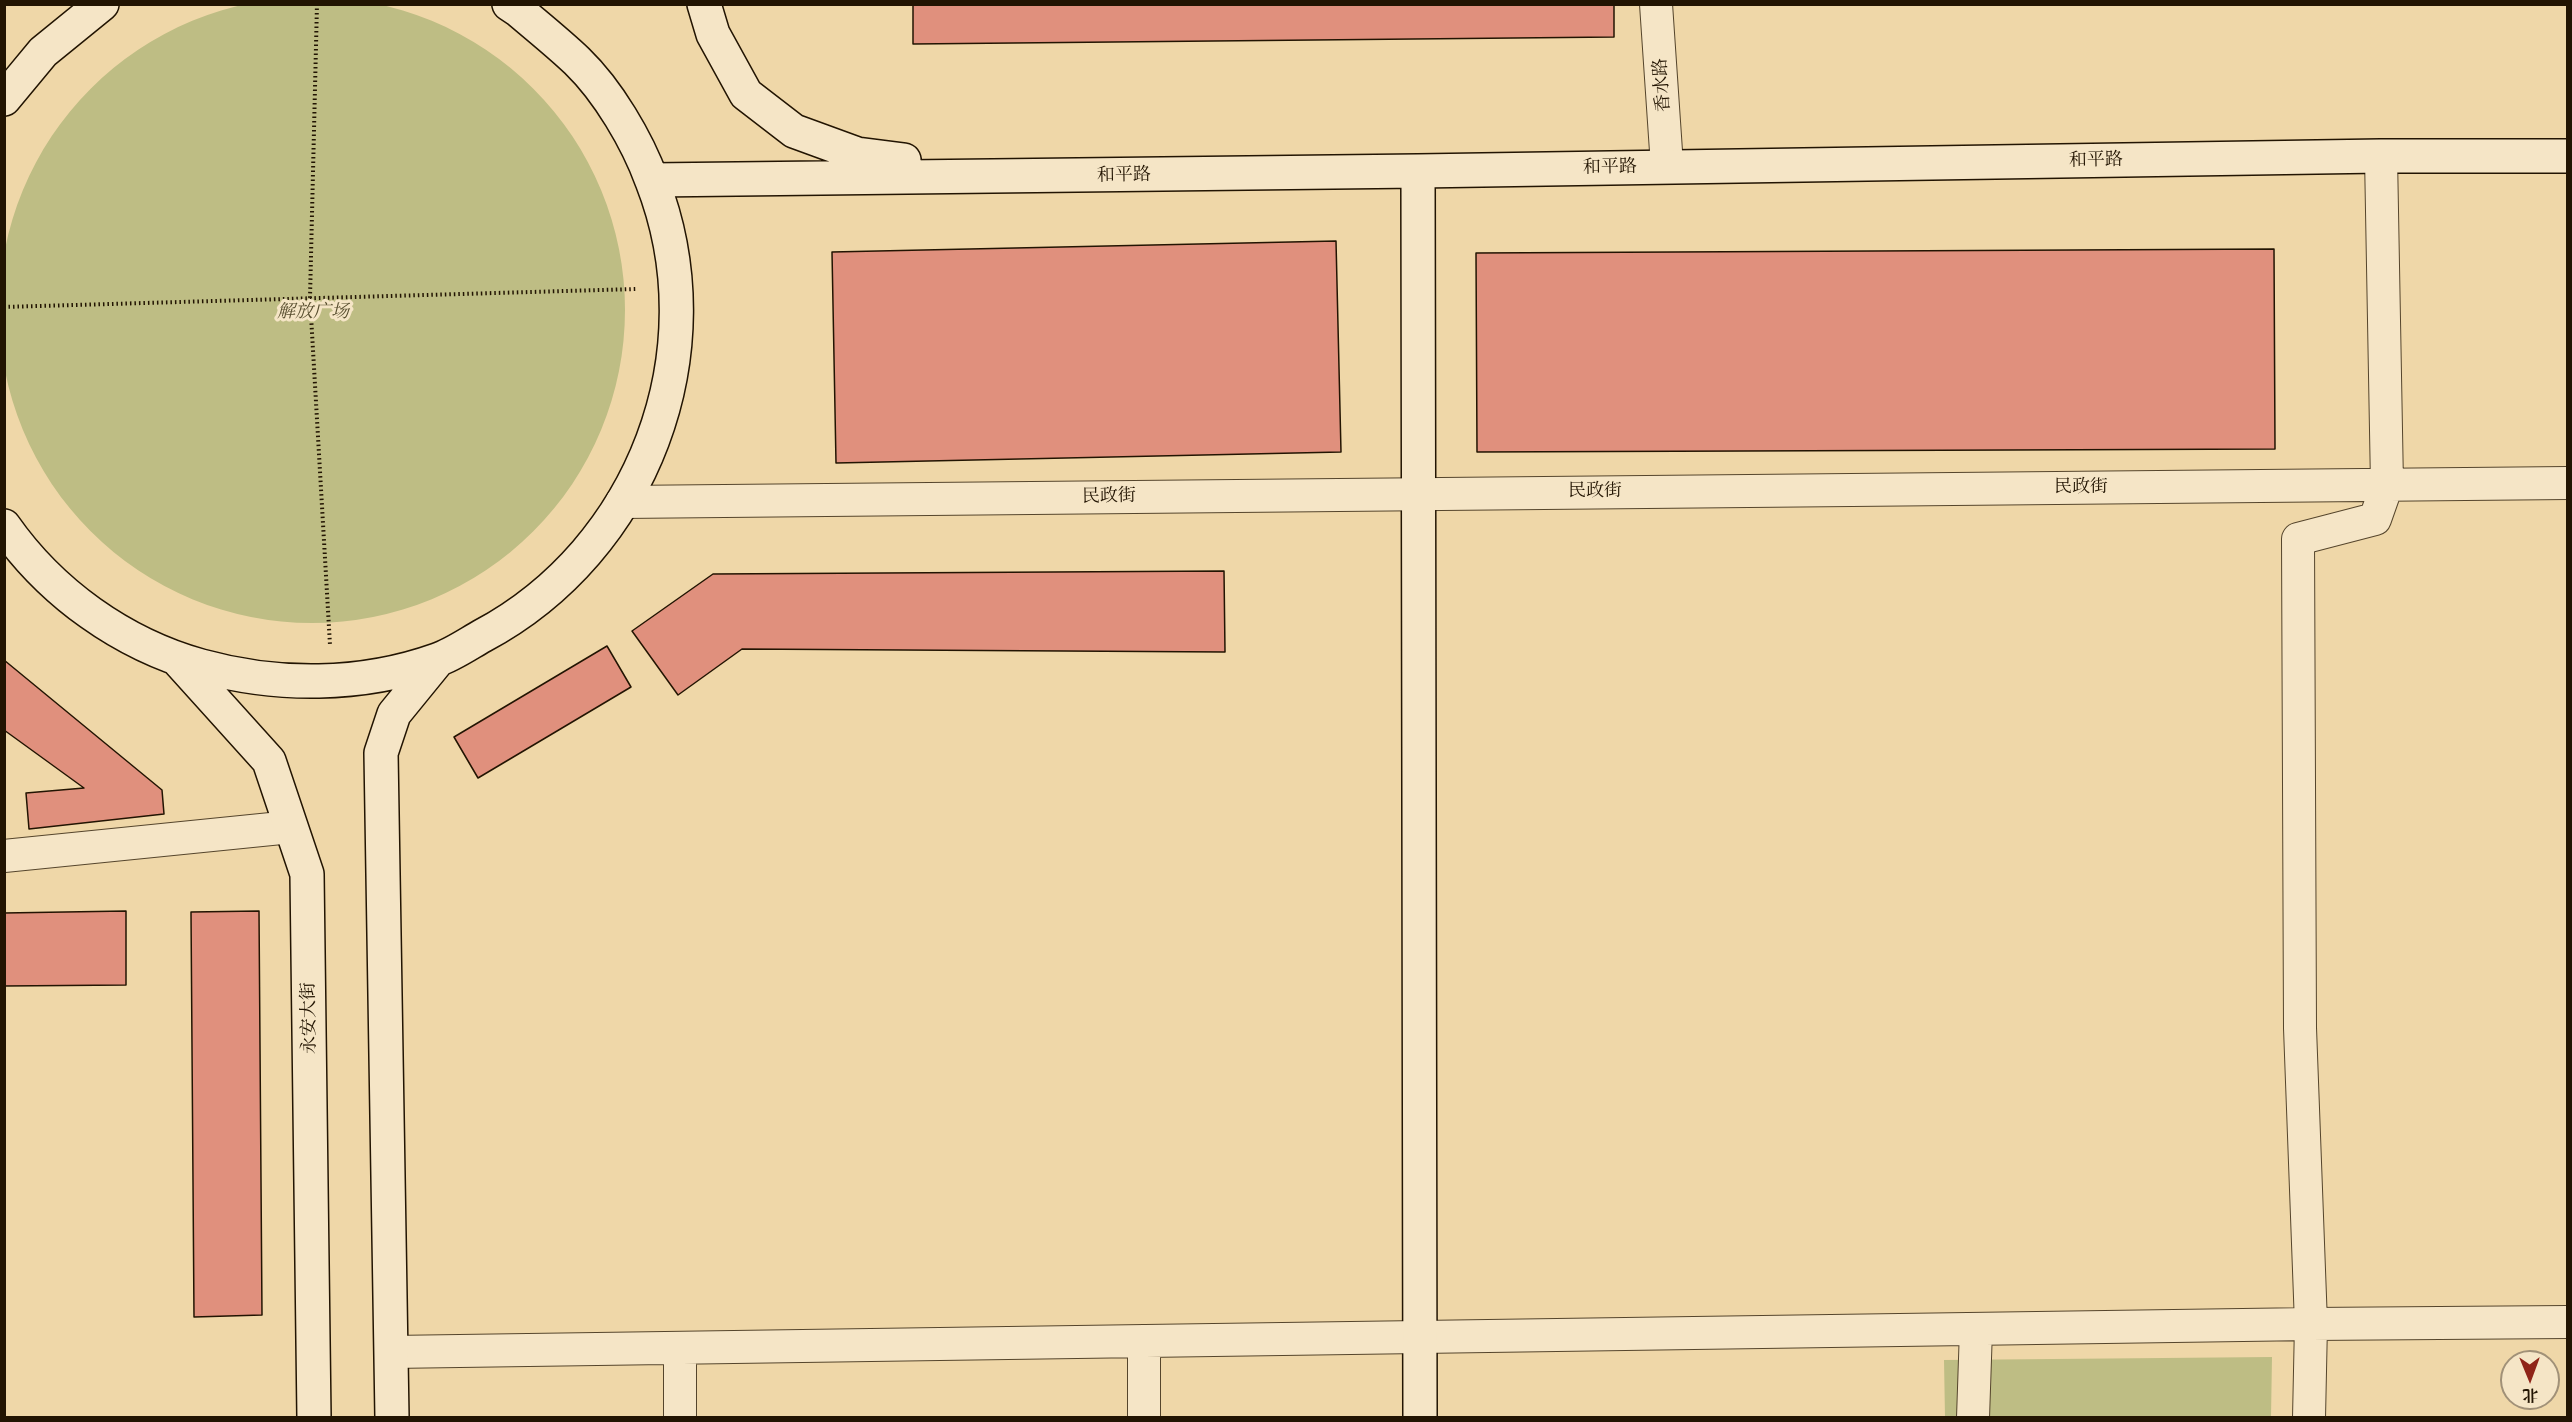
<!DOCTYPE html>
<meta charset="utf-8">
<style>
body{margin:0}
#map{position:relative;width:2572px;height:1422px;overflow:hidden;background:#efd7a8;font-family:"Libre Caslon Text","Noto Serif SC",serif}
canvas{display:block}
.frame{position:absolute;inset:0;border:6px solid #221402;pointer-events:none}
.north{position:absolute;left:2500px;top:1350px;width:60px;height:60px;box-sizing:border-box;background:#f5e5c6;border:2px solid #a19178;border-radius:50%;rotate:179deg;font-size:16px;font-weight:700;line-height:24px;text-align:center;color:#221402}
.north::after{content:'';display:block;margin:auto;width:21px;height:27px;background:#8f2418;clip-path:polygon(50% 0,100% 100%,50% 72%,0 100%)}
</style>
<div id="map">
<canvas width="2572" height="1422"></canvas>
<div class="frame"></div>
<div class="north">北</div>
</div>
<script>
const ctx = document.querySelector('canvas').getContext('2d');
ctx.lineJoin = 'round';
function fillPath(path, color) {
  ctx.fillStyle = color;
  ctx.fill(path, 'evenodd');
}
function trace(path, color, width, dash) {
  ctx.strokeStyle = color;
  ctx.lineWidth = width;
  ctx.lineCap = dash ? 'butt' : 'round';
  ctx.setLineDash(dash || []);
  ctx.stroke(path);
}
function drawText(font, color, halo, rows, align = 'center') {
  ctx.font = font + ' "Libre Caslon Text","Noto Serif SC",serif';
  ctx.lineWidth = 6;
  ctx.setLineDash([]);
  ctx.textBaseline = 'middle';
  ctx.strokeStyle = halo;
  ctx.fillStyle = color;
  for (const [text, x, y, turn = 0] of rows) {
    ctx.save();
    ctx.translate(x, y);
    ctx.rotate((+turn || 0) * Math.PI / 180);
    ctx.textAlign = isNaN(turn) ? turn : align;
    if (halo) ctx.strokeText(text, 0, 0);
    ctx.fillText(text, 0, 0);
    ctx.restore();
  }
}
fillPath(new Path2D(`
 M-1 310a313 313 0 1 1 626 0a313 313 0 1 1-626 0Z
 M2272 1357 2271 1417H1945L1944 1360Z`), '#bebd84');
const building = new Path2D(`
 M913 4H1614V37L913 44Z
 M1336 241 1341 452 836 463 832 252Z
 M2274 249 2275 449 1477 452 1476 253Z
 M1224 571 1225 652 742 649 678 695 632 631 713 574Z
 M607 646 631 687 478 778 454 737Z
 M4 660 162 790 164 814 29 829 26 793 84 788 4 730Z
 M126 911V985L4 986V913Z
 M259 911 262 1315 194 1317 191 912Z`);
fillPath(building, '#e0907d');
trace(building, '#221402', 1.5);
const street = new Path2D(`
 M1656 4 1667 166
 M622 502 2568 483
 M4 856 291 827
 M391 1352 2311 1324 2568 1322
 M680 1418V1348
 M1144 1418V1341
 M1973 1418 1976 1329
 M2309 1418 2311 1324 2300 1028 2298 539 2375 519 2387 485 2381 156`);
const secondary = new Path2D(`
 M704 4 713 34 746 94 794 131 857 154 904 160
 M4 99 43 52 102 4
 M1418 171 1420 1418
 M652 180 1418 171 2381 156H2568
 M4 526C51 593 122 644 201 666 277 687 361 687 437 660 452 655 468 644 482 636 643 550 719 352 652 181 637 140 608 91 577 61 558 43 538 27 518 10L509 4
 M177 659 269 761 307 874 314 1418
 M392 1418 381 753 394 714 438 660`);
trace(street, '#55452c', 34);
trace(secondary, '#221402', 36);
trace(new Path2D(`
 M317 4 310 298 330 645
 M4 307 636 289`), '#221402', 4, [1.5, 3]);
trace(street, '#f5e5c6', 32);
trace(secondary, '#f5e5c6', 33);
drawText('18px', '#221402', '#f5e5c6', [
 ["香水路",1662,85,-94],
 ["和平路",2096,160,-1],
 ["和平路",1610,167,-1],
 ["和平路",1124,175,-1],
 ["民政街",2081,487],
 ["民政街",1595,491],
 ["民政街",1109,496,-1],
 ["永安大街",309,1018,-91]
]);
drawText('italic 18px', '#594f30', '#f5e5c6', [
 ["解放广场",313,312]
]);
</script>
